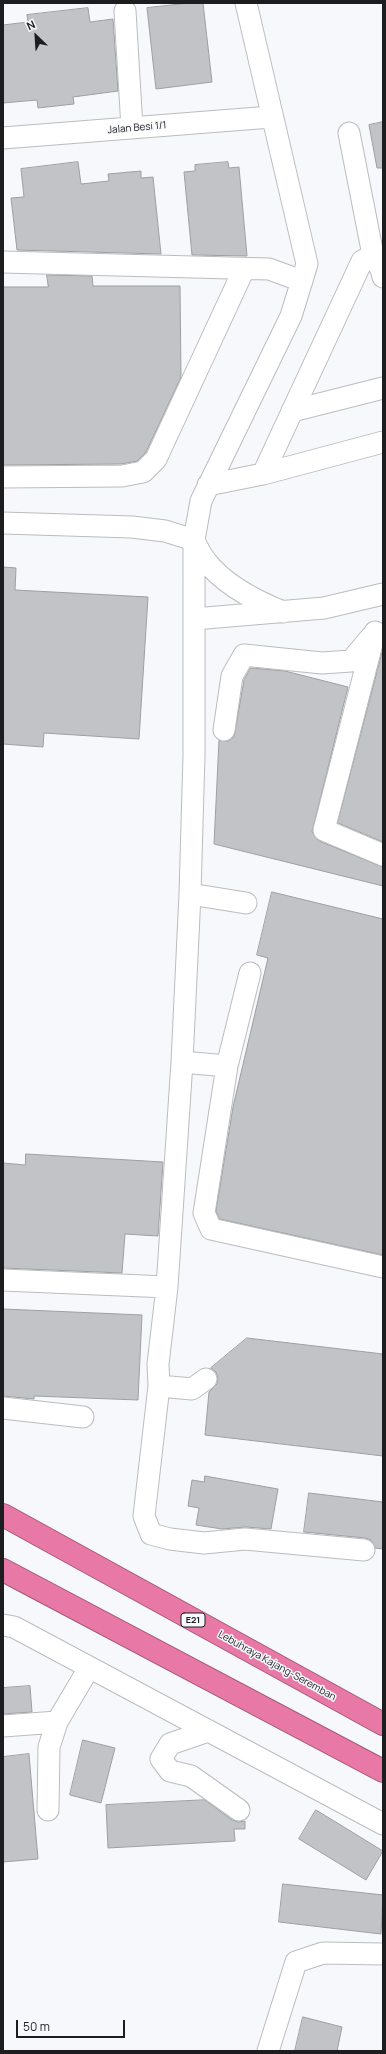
<!DOCTYPE html>
<style>
body{margin:0}
#map{position:relative;width:386px;height:2054px;overflow:hidden;background:#f7f8fc;font-family:Manrope,sans-serif}
canvas{display:block}
.frame{position:absolute;inset:0;border:4px solid #1d1d1f;pointer-events:none}
.north{position:absolute;left:16px;top:16px;width:40px;height:40px;-webkit-text-stroke:3px #f7f8fc;paint-order:stroke;rotate:335deg;font-size:11px;font-weight:700;line-height:16px;text-align:center;color:#1d1d1f}
.north::after{content:'';display:block;margin:auto;width:14px;height:18px;background:#1d1d1f;clip-path:polygon(50% 0,100% 100%,50% 72%,0 100%)}
.scale{position:absolute;left:16px;top:2020px;width:109px;height:18px;box-sizing:border-box;border:2px solid #1d1d1f;border-top:0;padding-left:5px;font-size:12px;line-height:14px;white-space:nowrap;color:#1d1d1f;-webkit-text-stroke:3px #f7f8fc;paint-order:stroke}
</style>
<div id="map">
<canvas width="386" height="2054"></canvas>
<div class="frame"></div>
<div class="north">N</div>
<div class="scale">50 m</div>
</div>
<script>
const ctx = document.querySelector('canvas').getContext('2d');
ctx.lineJoin = 'round';
function fillPath(path, color) {
  ctx.fillStyle = color;
  ctx.fill(path, 'evenodd');
}
function trace(path, color, width, dash) {
  ctx.strokeStyle = color;
  ctx.lineWidth = width;
  ctx.lineCap = dash ? 'butt' : 'round';
  ctx.setLineDash(dash || []);
  ctx.stroke(path);
}
function drawText(font, color, halo, rows, align = 'center') {
  ctx.font = font + ' Manrope,sans-serif';
  ctx.lineWidth = 3;
  ctx.setLineDash([]);
  ctx.textBaseline = 'middle';
  ctx.strokeStyle = halo;
  ctx.fillStyle = color;
  for (const [text, x, y, turn = 0] of rows) {
    ctx.save();
    ctx.translate(x, y);
    ctx.rotate((+turn || 0) * Math.PI / 180);
    ctx.textAlign = isNaN(turn) ? turn : align;
    if (halo) ctx.strokeText(text, 0, 0);
    ctx.fillText(text, 0, 0);
    ctx.restore();
  }
}
const building = new Path2D(`
 M190 3H203L212 82 156 89 147 8Z
 M88 8 90 22 113 19 118 91 73 97 74 104 38 108 37 100 3 103V25L28 22 27 15Z
 M383 122V168H377L369 125Z
 M78 162 81 184 109 181 108 174 141 171V178L153 177 161 254 17 250 11 198 24 197 21 169Z
 M228 162 229 168 239 167 247 256 192 255 184 172 195 171V165Z
 M47 275 92 276 93 286H180L181 377 146 452 137 461 121 464 3 465V287H48Z
 M3 567 16 568 15 590 148 597 139 739 44 733 43 747 3 744Z
 M383 649V842L338 823Z
 M251 668 285 671 348 687 312 832 319 841 383 867V886L214 844 219 740 228 741 234 737 244 680Z
 M272 892 383 919V1255L220 1219 216 1211 233 1107 268 958 257 955Z
 M26 1154 163 1162 158 1236 125 1234 122 1273 3 1268V1163L25 1165Z
 M3 1309 142 1315 138 1400 34 1396V1399L3 1396Z
 M247 1338 383 1354V1456L205 1435 209 1392 217 1384 218 1378 216 1372 211 1368Z
 M205 1476 278 1489 271 1529 246 1527 222 1529 196 1525 199 1508 188 1506 192 1480 204 1482Z
 M309 1493 383 1502V1549L375 1548 371 1540 365 1538 304 1532Z
 M30 1686 32 1712 3 1714V1688Z
 M83 1740 115 1748 101 1803 70 1795Z
 M29 1754 38 1859 3 1862V1757Z
 M205 1800 232 1820 238 1822 245 1821V1829H234L235 1841 108 1848 106 1805Z
 M316 1810 383 1851 366 1880 299 1839Z
 M283 1884 383 1895 381 1934 279 1922Z
 M303 2017 342 2027 337 2051H295Z`);
fillPath(building, '#c2c3c6');
trace(building, '#9e9fa2', 1);
const minor = new Path2D(`
 M125 11 132 128
 M3 138 271 117
 M373 255 381 269 383 277
 M3 262 269 269 302 281
 M292 411 383 388
 M263 474 362 261 373 255 349 133
 M3 477 122 476 143 472 156 459 244 269
 M208 485 263 474 383 442
 M3 523 132 527 165 531 194 540C197 547 201 555 206 561 224 585 256 601 283 612
 M194 619 324 608 383 594
 M375 632 324 830 383 855
 M224 730 232 676 244 655 322 663 351 661 371 637
 M190 894 246 903
 M182 1062 227 1066 250 973
 M227 1066 204 1213 211 1229 383 1267
 M3 1280 167 1287
 M206 1379 192 1389 159 1386 158 1364 167 1287 182 1062 190 894 194 755V540L201 501 291 316 307 264 246 3
 M159 1386 144 1516 151 1534 170 1539 204 1543 245 1539 364 1550
 M3 1408 83 1417
 M3 1625 14 1627 383 1824
 M3 1726 57 1722 89 1668
 M208 1731 170 1744 161 1759 170 1771 191 1776 239 1810
 M48 1810 49 1747 57 1722
 M268 2051 296 1962 323 1953 383 1954`);
const highway = new Path2D(`
 M3 1515 383 1724
 M3 1570 383 1771`);
trace(minor, '#bbbcbf', 23);
trace(highway, '#a15977', 24);
trace(minor, '#fff', 21);
trace(highway, '#e879a7', 22);
for (const [x, y, w] of [
 [193,1620,24]
]) {
  const box = new Path2D();
  box.roundRect(x - w / 2, y - 7, w, 14, 3);
  ctx.fillStyle = '#f7f8fc';
  ctx.fill(box);
  trace(box, '#1d1d1f', 1);
}
drawText('bold 9px', '#1d1d1f', null, [
 ["E21",193,1620]
]);
drawText('10px', '#1d1d1f', '#f7f8fc', [
 ["Jalan Besi 1/1",137,128,-5],
 ["Lebuhraya Kajang-Seremban",277,1666,29]
]);
</script>
